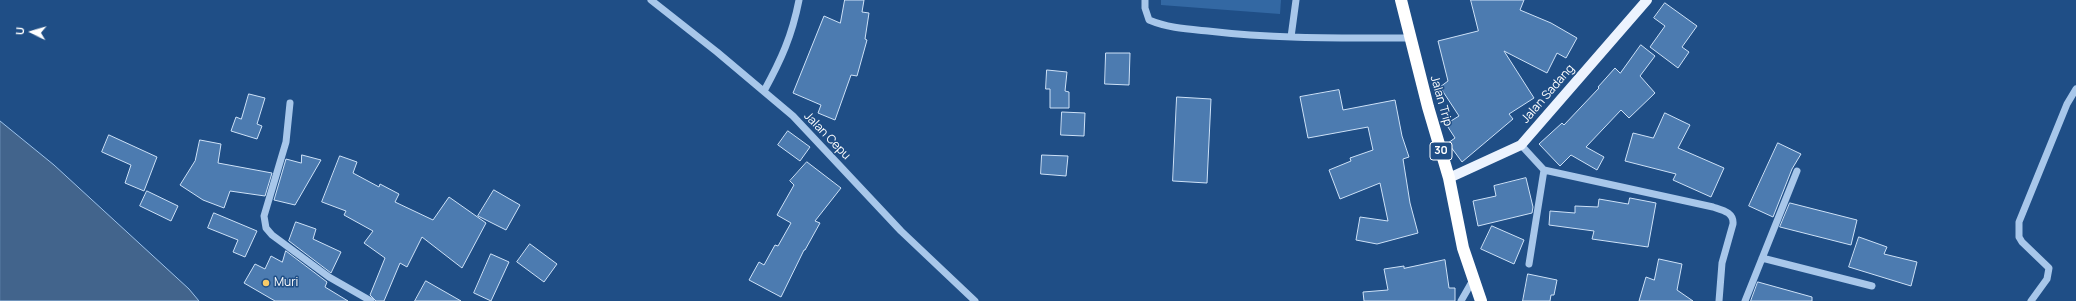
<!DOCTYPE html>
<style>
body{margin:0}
#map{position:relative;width:2076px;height:301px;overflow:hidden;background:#1f4e86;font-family:Manrope,sans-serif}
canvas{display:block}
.north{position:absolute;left:12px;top:12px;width:40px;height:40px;-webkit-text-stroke:3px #1f4e86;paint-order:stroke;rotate:275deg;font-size:11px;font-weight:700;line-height:16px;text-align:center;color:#fff}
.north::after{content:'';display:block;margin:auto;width:14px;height:18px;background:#fff;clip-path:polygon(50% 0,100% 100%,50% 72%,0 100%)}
</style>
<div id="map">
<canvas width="2076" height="301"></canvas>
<div class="north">U</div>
</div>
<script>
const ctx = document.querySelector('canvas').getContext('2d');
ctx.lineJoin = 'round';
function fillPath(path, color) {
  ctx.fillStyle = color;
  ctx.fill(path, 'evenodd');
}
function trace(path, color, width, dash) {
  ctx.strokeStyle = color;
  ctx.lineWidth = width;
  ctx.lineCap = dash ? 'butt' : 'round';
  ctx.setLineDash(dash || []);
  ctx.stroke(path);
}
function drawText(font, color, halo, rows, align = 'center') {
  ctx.font = font + ' Manrope,sans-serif';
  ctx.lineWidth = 3;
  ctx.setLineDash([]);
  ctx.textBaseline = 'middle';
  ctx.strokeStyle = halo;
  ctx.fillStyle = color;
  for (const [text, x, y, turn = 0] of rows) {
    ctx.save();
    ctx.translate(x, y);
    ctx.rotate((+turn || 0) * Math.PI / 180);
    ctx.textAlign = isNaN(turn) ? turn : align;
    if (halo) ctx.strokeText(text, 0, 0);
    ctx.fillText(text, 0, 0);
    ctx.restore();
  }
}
fillPath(new Path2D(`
 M1161 0H1281L1280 14 1161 5Z`), '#3368a3');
const water = new Path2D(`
 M0 121 54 165 189 289 199 301H0Z`);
fillPath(water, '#42648c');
trace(water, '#9cc2eb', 1);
const building = new Path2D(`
 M845 0H864L862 12 869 13 865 39 867 40 857 76 851 75 835 120 818 113 821 105 793 93 824 16 840 23Z
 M1471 0H1524L1520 10 1551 23 1577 38 1566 58 1557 53 1547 73 1504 51 1534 98 1509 114 1513 119 1462 162 1448 143 1455 138 1446 124 1459 116 1440 87 1448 81 1438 41 1478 31Z
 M1665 3 1697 26 1682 47 1689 52 1678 68 1650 47 1665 26 1654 18Z
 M1641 45 1655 56 1640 76 1655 93 1629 118 1621 110 1586 147 1604 157 1597 170 1571 155 1560 166 1539 144 1562 123 1564 125 1599 88 1598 87 1615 68 1620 73Z
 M1106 53H1130L1129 85 1105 84Z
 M1047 70 1067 72 1065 91 1069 92V108H1050V89H1046Z
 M1339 90 1343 110 1395 100 1402 136 1409 157 1403 159 1410 203 1418 233 1377 244 1356 240 1360 217 1388 221 1380 183 1340 199 1329 170 1351 161 1350 158 1373 150 1368 127 1308 138 1300 97Z
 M249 94 265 98 257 124 262 126 257 139 231 131 236 117 241 119Z
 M1177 97 1211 99 1207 183 1173 181Z
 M1062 112 1085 113 1084 136 1061 135Z
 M1665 113 1690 125 1678 148 1724 168 1711 197 1673 180 1676 174 1625 161 1633 133 1653 138Z
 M788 131 810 147 800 161 778 145Z
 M109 135 157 157 144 191 125 183 131 165 102 152Z
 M200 140 221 144 218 163 272 173 265 196 230 191 224 208 203 200 180 185 195 161Z
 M1778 143 1801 154 1792 169 1773 217 1749 206Z
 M302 155 321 160 295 205 274 200 286 159 301 163Z
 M1042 155 1068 156 1066 176 1041 174Z
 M340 156 357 162 353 173 379 187 380 184 399 194 395 202 433 220 449 197 486 223 462 268 422 237 407 267 400 263 384 301H376L370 295 385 258 364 243 373 231 344 215 346 211 322 202Z
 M807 162 841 188 815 221 820 223 805 250H804L781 297 749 280 759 262 764 265 775 245 778 246 791 223 777 215 794 185 790 181Z
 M1526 178 1533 207 1532 213 1478 226 1473 201 1496 196 1494 186Z
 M494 190 520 205 506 230 478 216Z
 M147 191 178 206 171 221 140 206Z
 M1630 198 1656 203 1648 247 1592 239 1594 231 1549 225 1550 211 1575 213V206L1598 207 1599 199 1628 204Z
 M1790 203 1857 220 1851 245 1780 227Z
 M214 213 257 231 245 257 233 252 238 240 208 228Z
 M296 222 316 229 313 239 341 252 331 273 289 241Z
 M1492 226 1524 240 1514 264 1481 249Z
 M1859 237 1887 247 1884 254 1917 262 1911 286 1849 267Z
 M530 244 557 264 544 282 517 262Z
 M286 251 327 282 325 287 348 301H275L244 283 255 264 265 269 271 256 282 262Z
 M491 254 509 262 491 301 474 293Z
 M1659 259 1682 264 1677 290 1693 301H1639L1646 277 1654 280Z
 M1445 260 1449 288H1455V301H1364L1363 292 1388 290 1384 269 1404 266V268Z
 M1528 274 1557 280 1554 295H1551L1550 301H1523Z
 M426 281 461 301H415Z
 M1758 282 1812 297V301H1751Z`);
fillPath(building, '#4c7bb0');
trace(building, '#cde1f7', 1);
trace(new Path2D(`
 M651 0 717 52 793 116 901 231 975 301
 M1145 0V8L1149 20C1168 28 1187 29 1208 31 1274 39 1342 38 1409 38
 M1291 37 1296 0
 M764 91C781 60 792 36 799 0
 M290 103 286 142 264 216 266 228 272 235 329 277 371 301
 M1521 145 1544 170 1713 207C1722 210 1734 212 1733 224L1722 263 1719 301
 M1762 258 1872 286
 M1529 264 1544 170
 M1461 301 1473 280
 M1745 301 1797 171
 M2031 301 2047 279 2049 268 2022 242 2019 237V222L2067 104 2076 89`), '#a8c7ea', 7);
trace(new Path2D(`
 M1449 178 1521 145 1647 0`), '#ecf3fe', 10);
trace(new Path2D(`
 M1401 0 1428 107 1449 178 1463 248 1481 301`), '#fff', 12);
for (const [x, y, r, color] of [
 [266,283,4,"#f8cb68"]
]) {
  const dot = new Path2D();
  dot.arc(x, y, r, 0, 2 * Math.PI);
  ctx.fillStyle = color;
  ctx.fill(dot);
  trace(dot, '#1f4e86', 1.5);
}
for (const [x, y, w] of [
 [1441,151,22]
]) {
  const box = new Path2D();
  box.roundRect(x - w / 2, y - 9, w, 18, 3);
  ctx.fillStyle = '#1f4e86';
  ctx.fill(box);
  trace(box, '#fff', 1);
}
drawText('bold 11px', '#fff', null, [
 ["30",1441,151]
]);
drawText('12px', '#fff', '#1f4e86', [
 ["Jalan Sadang",1548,94,-49],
 ["Jalan Trip",1441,101,74],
 ["Jalan Cepu",827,136,46]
]);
drawText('12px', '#fff', '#1f4e86', [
 ["Muri",274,283]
], 'left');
</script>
